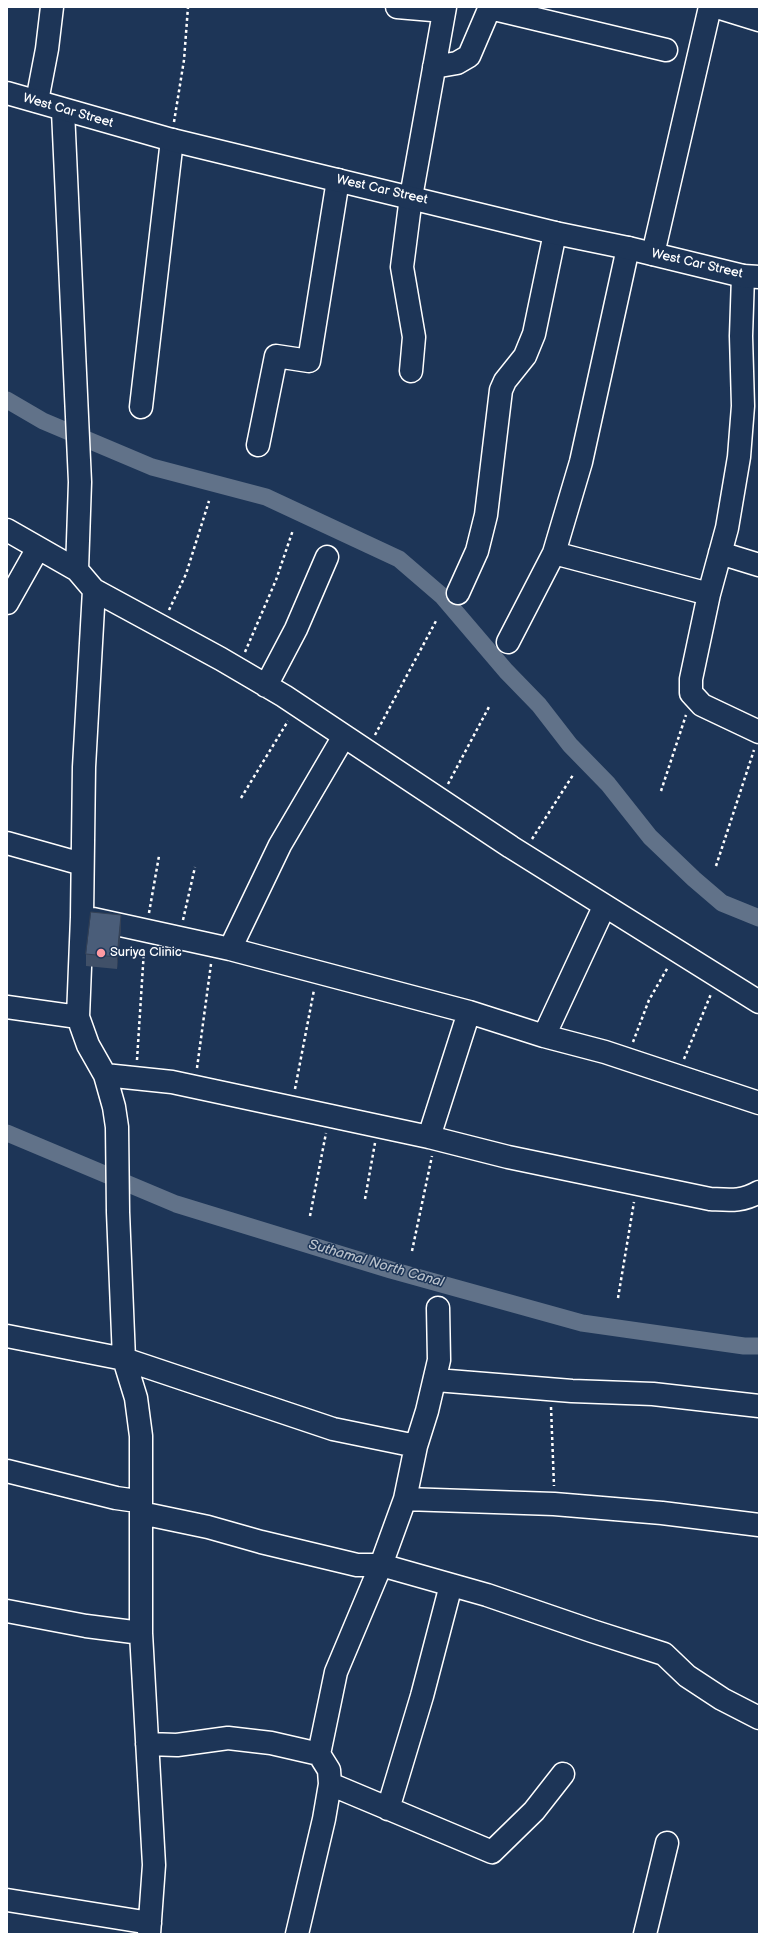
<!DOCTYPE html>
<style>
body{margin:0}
#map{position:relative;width:766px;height:1941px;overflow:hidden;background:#1d3557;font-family:"Balsamiq Sans",sans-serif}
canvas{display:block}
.frame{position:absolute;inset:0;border:8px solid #fff;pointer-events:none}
</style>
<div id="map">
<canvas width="766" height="1941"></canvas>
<div class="frame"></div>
</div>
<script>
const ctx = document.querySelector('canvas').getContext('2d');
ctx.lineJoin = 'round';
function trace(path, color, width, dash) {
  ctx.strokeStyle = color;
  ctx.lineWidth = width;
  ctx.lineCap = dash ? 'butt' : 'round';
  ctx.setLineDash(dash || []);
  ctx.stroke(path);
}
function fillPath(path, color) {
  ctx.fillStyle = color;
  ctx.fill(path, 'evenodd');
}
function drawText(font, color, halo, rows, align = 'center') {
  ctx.font = font + ' "Balsamiq Sans",sans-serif';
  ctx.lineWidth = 3;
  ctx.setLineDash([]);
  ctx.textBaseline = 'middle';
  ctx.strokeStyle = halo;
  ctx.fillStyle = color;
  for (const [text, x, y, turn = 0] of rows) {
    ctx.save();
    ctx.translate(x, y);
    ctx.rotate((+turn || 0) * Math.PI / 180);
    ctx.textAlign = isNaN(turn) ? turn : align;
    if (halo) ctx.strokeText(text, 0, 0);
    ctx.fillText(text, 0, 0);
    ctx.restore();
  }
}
trace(new Path2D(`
 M7 400 43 421 152 467 266 497 399 559 442 596 506 671 539 705 570 745 608 784 650 837 694 879 722 903 759 918
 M7 1133 176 1204 391 1270 582 1323 744 1346H759`), '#617289', 17);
const minor = new Path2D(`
 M397 7 444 11
 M717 7 759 20
 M490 8 666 50
 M434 67 457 63 469 56 490 7
 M37 101 47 49 52 7
 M63 111 80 482 77 570
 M653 254 710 7
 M743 276 741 336 743 406 739 457 727 528 709 594 691 679V693L702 705 759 732
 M411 371 414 337 402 267 411 197 445 7
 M141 407 172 140
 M258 445 276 356 309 361 338 180
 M7 530 77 570 94 590 221 659 284 696 511 847 759 1002
 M554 553 709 594
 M720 553 759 565
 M94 590 84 767 82 917 78 1017 88 1045 105 1075 114 1107 117 1127 118 1212 124 1359 136 1398 141 1436V1633L154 1865 149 1934
 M458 593 477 551 486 515 501 390 505 381 525 356 534 334 555 233
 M7 603 38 548
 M508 642 554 553 581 462 628 248
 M266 686 296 629 327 557
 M7 843 82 864
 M93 919 230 949 469 1012 544 1036 605 1052 759 1103
 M230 949 280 845 344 736
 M7 1007 78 1017
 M544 1036 604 907
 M105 1075 172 1082 429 1137 508 1157 710 1199C730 1200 741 1202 759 1192
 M429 1137 469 1012
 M7 1336 124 1359 333 1429 416 1446
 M436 1380 572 1391 653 1394 759 1406
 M7 1471 116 1498 130 1500 141 1499
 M405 1499 554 1504 662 1513 759 1525
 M141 1513 208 1527 261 1542 357 1565H381L487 1595 592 1631 664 1654 687 1676 722 1699 759 1718
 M7 1611 86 1626 141 1633
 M147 1744 177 1745 228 1738 271 1743 319 1754
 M330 1784 492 1852 534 1811 563 1774
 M388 1809 422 1696 451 1585
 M7 1900 150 1923
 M297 1934 324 1819 330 1784 329 1770 319 1754 336 1672 381 1565 405 1499 416 1446 427 1411 439 1360 438 1308
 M645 1934 667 1843`);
const major = new Path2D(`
 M7 93 172 140 555 233 628 248 743 276 759 277`);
trace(minor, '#fff', 25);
trace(major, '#fff', 25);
trace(new Path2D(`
 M174 122 184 60 188 7
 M169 610 186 574 209 501
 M245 652 276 580 293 530
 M375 735 436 621
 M448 784 490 705
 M661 791 686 715
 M241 798 288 721
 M532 839 573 775
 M716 866 754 750
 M149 913 159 856
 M183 920 195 867
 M633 1042 649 1000 668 967
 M684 1059 711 994
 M137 1060 144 950
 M197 1068 211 964
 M295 1089 314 990
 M365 1199 375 1143
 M310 1216 326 1133
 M412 1251 432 1156
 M618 1298 634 1202
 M551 1407 554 1486`), '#fff', 2.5, [3, 3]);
trace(minor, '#1d3557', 22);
trace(major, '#1d3557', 22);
fillPath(new Path2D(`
 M121 927 117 969 86 966V954Z`), '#405068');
fillPath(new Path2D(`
 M121 915V927L117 969V957Z`), '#344155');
const building = new Path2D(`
 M91 912 121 915 117 957 86 954Z`);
fillPath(building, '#4a5d79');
trace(building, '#344155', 1);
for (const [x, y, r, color] of [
 [101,953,5,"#ff9aa2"]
]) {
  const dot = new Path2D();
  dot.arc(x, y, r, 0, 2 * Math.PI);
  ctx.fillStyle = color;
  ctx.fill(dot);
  trace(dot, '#1d3557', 1.5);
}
drawText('13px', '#fff', '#1d3557', [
 ["West Car Street",68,111,16],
 ["West Car Street",382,190,13],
 ["West Car Street",697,264,13]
]);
drawText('13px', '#fff', '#1d3557', [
 ["Suriya Clinic",110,953]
], 'left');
drawText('italic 14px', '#b8c0ca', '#1d3557', [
 ["Suthamal North Canal",376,1264,16]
]);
</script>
